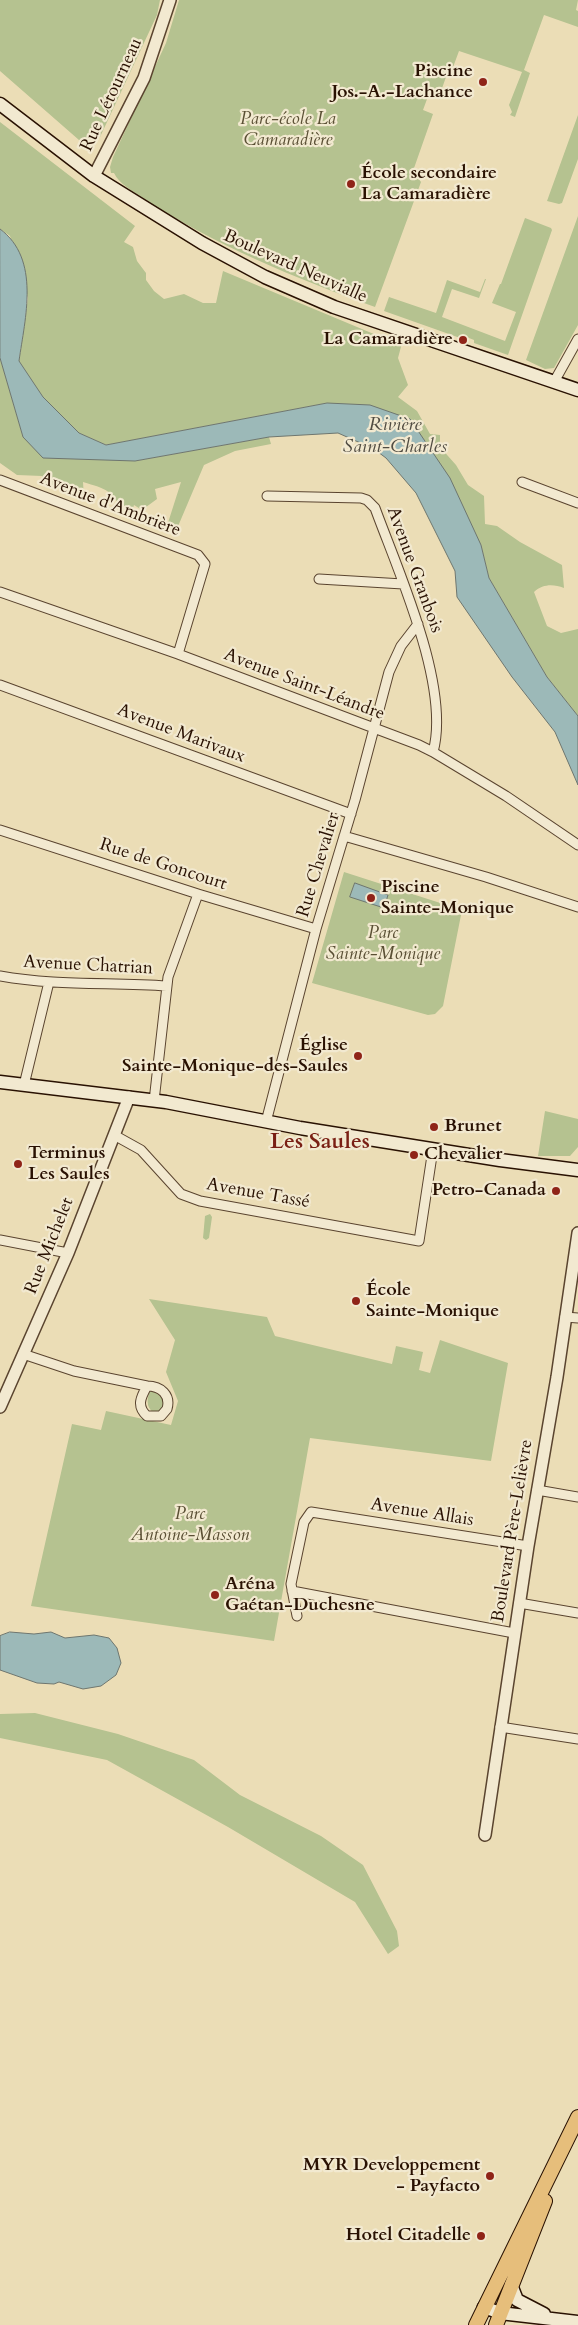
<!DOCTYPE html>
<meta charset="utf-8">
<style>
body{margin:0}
canvas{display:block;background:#ebddb6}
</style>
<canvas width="578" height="2325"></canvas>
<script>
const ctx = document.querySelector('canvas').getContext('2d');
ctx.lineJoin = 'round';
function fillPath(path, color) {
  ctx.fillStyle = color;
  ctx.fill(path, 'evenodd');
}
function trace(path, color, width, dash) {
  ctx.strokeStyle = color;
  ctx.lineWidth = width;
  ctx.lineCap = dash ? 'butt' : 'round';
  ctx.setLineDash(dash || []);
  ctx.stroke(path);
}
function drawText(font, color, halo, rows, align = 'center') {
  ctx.font = font + ' Cardo,serif';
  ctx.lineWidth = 4.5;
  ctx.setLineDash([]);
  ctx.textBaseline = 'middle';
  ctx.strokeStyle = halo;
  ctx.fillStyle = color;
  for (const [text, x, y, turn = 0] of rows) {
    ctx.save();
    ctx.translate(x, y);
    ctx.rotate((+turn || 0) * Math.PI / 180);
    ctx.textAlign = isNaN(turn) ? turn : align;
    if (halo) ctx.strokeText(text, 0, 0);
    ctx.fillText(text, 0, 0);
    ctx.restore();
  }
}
fillPath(new Path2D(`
 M0 0H160L157 15 100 137 79 140 0 71Z
 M179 0H578L576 10 578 11V27L544 15 524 70 530 73 515 117 510 115 512 112 509 105 522 72 459 51 449 78 446 77 440 94 430 91 423 110 433 114 413 171 421 182 375 307C295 278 214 245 143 198 133 191 119 184 114 173H111L110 167 113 157 166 43Z
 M578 115V159L562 203 559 204 547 201Z
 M0 122 135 226 124 242 133 247 137 261 146 273V280L154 291 164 299 184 294 203 303H216L223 271 381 337 402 343 398 358 408 385 398 397 417 411 430 434 440 435V447L456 465 468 485 484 496 485 524 497 526 520 542 562 565 564 588C553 584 543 584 534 592L547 626 561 633 578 629V716L547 677 489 578 481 545 327 403 106 445 79 433 43 397 19 361 28 298 10 236 0 229Z
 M578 216V325L554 368 545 369 526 360Z
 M525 218 551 228 552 230 508 355 474 343V340L464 336 463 339 384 311 389 297 436 313 447 280 480 292 485 279H486L479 298 452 289 442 317 505 341 516 312 492 303 500 284H501Z
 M0 358 23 437 135 461 269 437 271 444 235 451 204 465 176 531 166 529 181 482 155 489 157 499 142 510 134 505 130 517 123 515C114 490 106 489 83 482L84 498 44 482 42 476 17 475 0 463Z
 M344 872 462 910 443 1006 435 1014 428 1015 312 983Z
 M545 1111 578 1119V1147L570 1156H538Z
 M210 1214 212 1217 209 1238 206 1240 203 1238 205 1216Z
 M149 1299 267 1317 275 1336 392 1364 396 1346 423 1352 419 1370 430 1373 440 1340 508 1363 491 1461 310 1438 274 1641 31 1606 72 1424 101 1430 106 1411 171 1425 178 1401 166 1372 175 1340Z
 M151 1389C159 1393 168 1400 161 1410L154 1413C145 1407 147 1397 151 1389Z
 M35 1713 118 1734 194 1760 240 1795 321 1836 363 1865 397 1931 399 1946 388 1954 355 1902 228 1827 107 1760 0 1738V1714Z`), '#b5c290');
const water = new Path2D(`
 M0 229C41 259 25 318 19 361L43 397 79 433 106 445 327 403 370 405 410 419 450 478 481 545 489 578 547 677 578 716V785L555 732 512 677 457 597 455 571 416 493 386 458 374 449 338 433 269 437 135 461 43 458 23 437 0 358Z
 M355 883 388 895 384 908 350 897Z
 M10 1632 34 1634 51 1632 65 1638 94 1635 109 1638 117 1648 121 1663 116 1675 101 1686 83 1689 59 1682 54 1684 37 1683 0 1670V1636Z`);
fillPath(water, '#9cb9b8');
trace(water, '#6e766f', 1);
const minor = new Path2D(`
 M554 382 578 339
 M0 480 198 555 205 564 178 654
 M522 482 578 503
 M267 496 361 498 367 500 375 508C398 571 451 687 433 752
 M319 579 403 584
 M0 592 178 654 419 745 433 752 506 796 578 845
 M0 685 351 814
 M0 830 198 894 316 929
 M344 836 486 877 578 907
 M0 976C55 986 111 982 167 986L168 977 198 894
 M24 1085 49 982
 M154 1101 167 986
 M266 1122 316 929 355 800 389 672 401 646 418 624
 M114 1135 141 1150 181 1194 200 1201 419 1241 433 1149
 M0 1240 68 1253
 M565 1317 578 1318
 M23 1354 74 1371 147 1386
 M147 1386C161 1386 171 1395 167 1409L161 1416H147C136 1406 141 1397 147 1386Z
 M537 1490 578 1497
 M292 1591 514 1633
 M519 1603 578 1613
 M297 1616 291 1584 304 1522 311 1512 528 1546
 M500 1727 578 1739`);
const tertiary = new Path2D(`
 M94 176 144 78 170 0
 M0 1407 68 1253 129 1097
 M485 1835 528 1546 557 1377 578 1233`);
const secondary = new Path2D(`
 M0 104 94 176 202 243 265 277 334 307 578 390
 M0 1082 166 1102 300 1128 500 1160 578 1170
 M511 2285 517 2300 544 2314
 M484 2307 500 2313 578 2322`);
const primary = new Path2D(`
 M476 2325 578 2117
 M496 2325 545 2201`);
trace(minor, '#5a442f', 11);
trace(tertiary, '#5a442f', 14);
trace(secondary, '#291102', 15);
trace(primary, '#291102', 16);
trace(minor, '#f2e9d0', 9);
trace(tertiary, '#f2e9d0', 11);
trace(secondary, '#f2e9d0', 12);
trace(primary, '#e6be7b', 14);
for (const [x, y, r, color] of [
 [483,82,5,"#8f2418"],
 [351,184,5,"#8f2418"],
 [463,340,5,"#8f2418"],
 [371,898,5,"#8f2418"],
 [358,1056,5,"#8f2418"],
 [434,1127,5,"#8f2418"],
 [414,1155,5,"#8f2418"],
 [18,1164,5,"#8f2418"],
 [556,1191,5,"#8f2418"],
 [356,1301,5,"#8f2418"],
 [215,1595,5,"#8f2418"],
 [490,2176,5,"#8f2418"],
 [481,2236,5,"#8f2418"]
]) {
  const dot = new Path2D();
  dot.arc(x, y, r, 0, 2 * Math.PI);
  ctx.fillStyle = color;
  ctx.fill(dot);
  trace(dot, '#f2e9d0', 2);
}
drawText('bold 18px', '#291102', '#f2e9d0', [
 ["Piscine",473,72,"right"],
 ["Jos.-A.-Lachance",473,93,"right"],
 ["École secondaire",361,174],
 ["La Camaradière",361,195],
 ["La Camaradière",453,340,"right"],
 ["Piscine",381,888],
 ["Sainte-Monique",381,909],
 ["Église",348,1046,"right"],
 ["Sainte-Monique-des-Saules",348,1067,"right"],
 ["Brunet",444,1127],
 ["Terminus",28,1154],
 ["Les Saules",28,1175],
 ["Chevalier",424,1155],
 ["Petro-Canada",546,1191,"right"],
 ["École",366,1291],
 ["Sainte-Monique",366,1312],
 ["Aréna",225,1585],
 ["Gaétan-Duchesne",225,1606],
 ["MYR Developpement",480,2166,"right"],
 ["- Payfacto",480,2187,"right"],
 ["Hotel Citadelle",471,2236,"right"]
], 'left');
drawText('18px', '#291102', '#f2e9d0', [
 ["Rue Létourneau",112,95,-65],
 ["Boulevard Neuvialle",295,267,24],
 ["Avenue d'Ambrière",110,505,21],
 ["Avenue Granbois",414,570,70],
 ["Avenue Saint-Léandre",304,685,21],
 ["Avenue Marivaux",181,734,21],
 ["Rue de Goncourt",163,865,18],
 ["Rue Chevalier",319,865,-73],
 ["Avenue Chatrian",88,966,3],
 ["Avenue Tassé",258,1194,10],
 ["Rue Michelet",50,1246,-68],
 ["Avenue Allais",422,1513,9],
 ["Boulevard Père-Lelièvre",513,1531,-81]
]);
drawText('italic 18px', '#5a4f34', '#f2e9d0', [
 ["Parc-école La",288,120],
 ["Camaradière",288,141],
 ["Parc",383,934],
 ["Sainte-Monique",383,955],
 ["Parc",190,1515],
 ["Antoine-Masson",190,1536]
]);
drawText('italic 19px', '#514c42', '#f2e9d0', [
 ["Rivière",395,426],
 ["Saint-Charles",395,448]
]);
drawText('bold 22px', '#7a1f14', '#f2e9d0', [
 ["Les Saules",320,1143]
]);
</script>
